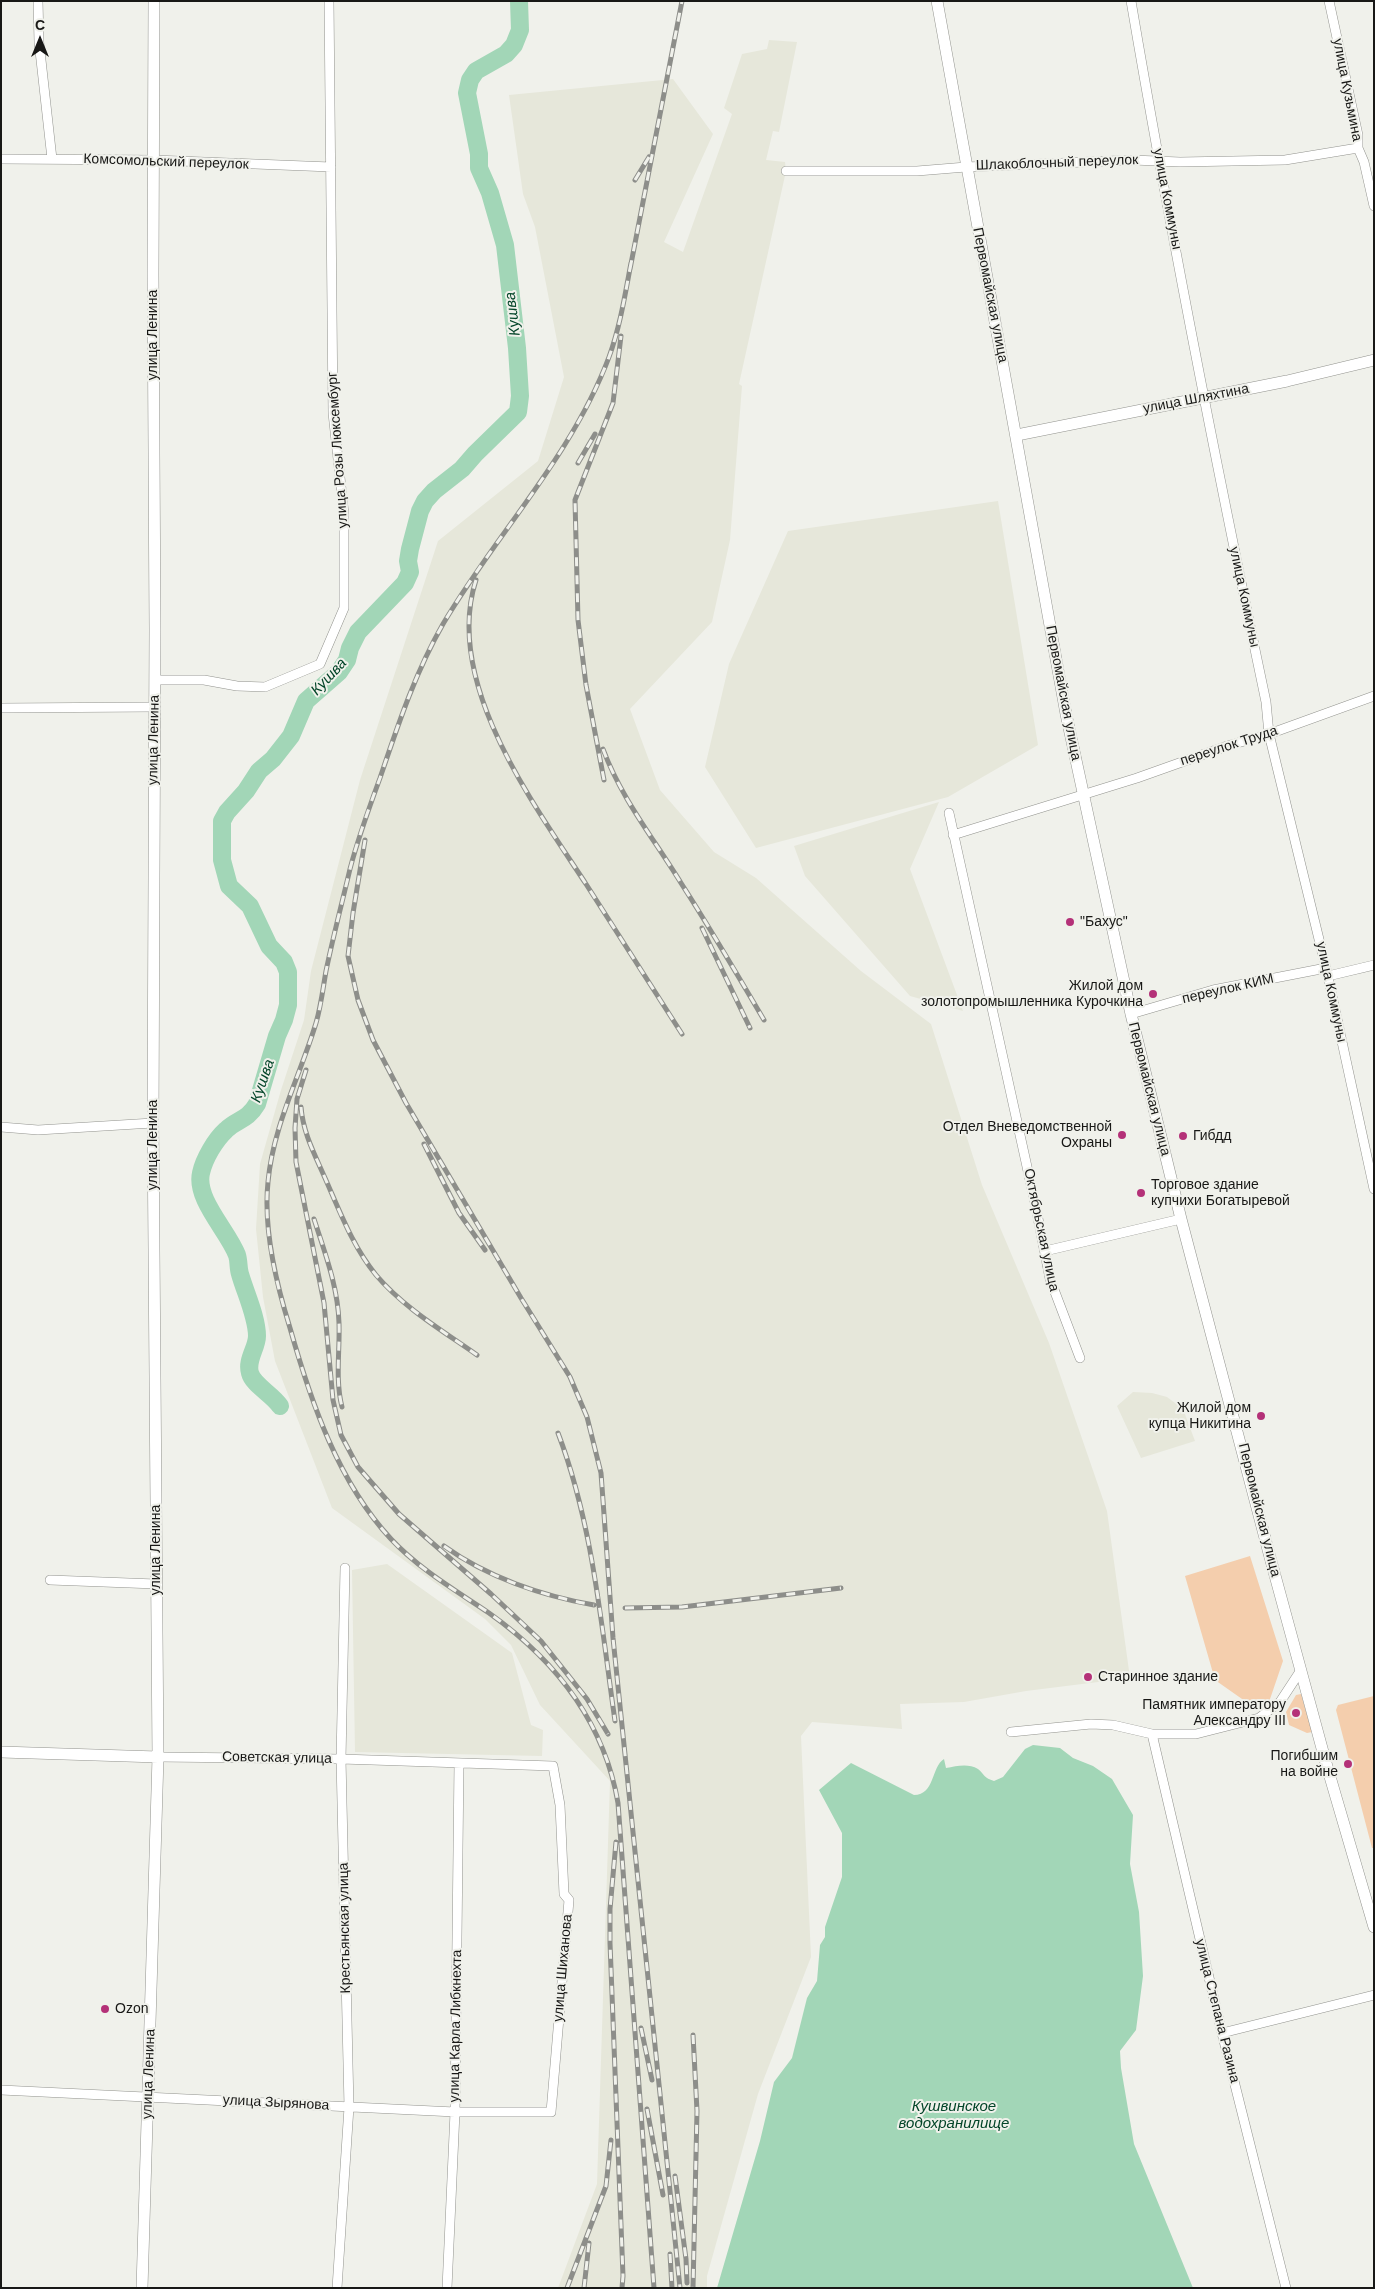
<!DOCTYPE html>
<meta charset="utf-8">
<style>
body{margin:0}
#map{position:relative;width:1375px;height:2289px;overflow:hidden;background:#f0f1eb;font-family:Arial,sans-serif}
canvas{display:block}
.frame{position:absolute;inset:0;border:2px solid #181816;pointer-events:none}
.north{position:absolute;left:15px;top:15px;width:50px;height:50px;-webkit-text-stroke:4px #f0f1eb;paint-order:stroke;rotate:0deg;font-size:14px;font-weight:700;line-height:20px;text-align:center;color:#181816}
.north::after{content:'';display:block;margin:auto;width:18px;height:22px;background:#181816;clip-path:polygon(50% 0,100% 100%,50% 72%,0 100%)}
</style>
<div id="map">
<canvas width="1375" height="2289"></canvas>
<div class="frame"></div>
<div class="north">С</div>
</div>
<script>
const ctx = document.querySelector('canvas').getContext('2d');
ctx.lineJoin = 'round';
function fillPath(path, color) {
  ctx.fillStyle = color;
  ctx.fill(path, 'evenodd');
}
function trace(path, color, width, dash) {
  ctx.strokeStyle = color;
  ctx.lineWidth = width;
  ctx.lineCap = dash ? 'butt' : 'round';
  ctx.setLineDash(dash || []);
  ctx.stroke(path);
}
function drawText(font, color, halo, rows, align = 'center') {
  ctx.font = font + ' Arial,sans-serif';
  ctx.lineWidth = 4;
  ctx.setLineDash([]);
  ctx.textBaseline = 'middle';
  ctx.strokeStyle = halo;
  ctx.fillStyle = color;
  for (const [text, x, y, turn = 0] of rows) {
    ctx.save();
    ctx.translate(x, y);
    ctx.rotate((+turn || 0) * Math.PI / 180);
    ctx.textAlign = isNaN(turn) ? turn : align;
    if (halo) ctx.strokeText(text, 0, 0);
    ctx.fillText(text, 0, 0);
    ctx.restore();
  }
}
fillPath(new Path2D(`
 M769 40 797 42 779 132 773 131 766 160 785 162 786 171 739 384 742 386 730 540 712 622 630 709 660 790 714 852 756 878 861 971 931 1024 982 1185 1049 1343 1107 1511 1130 1678 1026 1691 964 1702 900 1704 902 1729 812 1722 801 1736 811 1957 758 2094 707 2276V2288H558L597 2184 610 1781 540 1705 511 1645 485 1619 332 1508 275 1361 263 1297 256 1229 260 1164 281 1090 304 1020 311 971 360 780 438 541 538 461 564 377 535 227 523 194 509 95 673 79 713 134 664 242 683 252 732 114 724 108 742 54 767 49Z
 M998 501 1038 745 948 797 756 848 705 767 729 664 788 531Z
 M939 802 910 869 963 1011 910 996 805 876 794 846Z
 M1133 1392 1152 1393 1167 1397 1183 1409 1195 1441 1141 1458 1117 1406Z
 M387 1564 512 1653 531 1725 543 1730 542 1756 355 1752 352 1570Z`), '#e6e7da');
fillPath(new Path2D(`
 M1250 1556 1283 1661 1269 1702 1252 1706 1215 1680 1185 1576Z
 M1301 1694 1312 1732 1307 1733 1289 1725 1286 1712 1296 1695Z
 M1374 1696V1848H1372L1336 1710 1338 1705Z`), '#f4cead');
fillPath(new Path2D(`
 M1033 1745 1060 1748 1073 1758 1093 1766 1112 1779 1133 1815 1130 1864 1139 1912 1143 1976 1136 2030 1120 2051 1121 2068 1134 2144 1193 2288H717L760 2141 774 2082 792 2058 807 1998 817 1981 820 1945 825 1937V1927L842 1877V1833L819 1790 851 1763 914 1795C935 1795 931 1767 944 1759L946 1768C957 1766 968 1763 978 1769 985 1775 984 1778 994 1781L1003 1777 1025 1749Z`), '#a2d6b7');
trace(new Path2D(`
 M280 1406C272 1394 253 1385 250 1373 246 1360 257 1348 257 1336 257 1317 245 1292 240 1274 238 1268 239 1261 237 1255 228 1231 195 1199 201 1173 204 1159 215 1140 226 1130 237 1119 247 1121 257 1104L277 1036 284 1020 288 1005V972L284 962 269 946 250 906 229 886 222 860V821L227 812 246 791 259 771 273 759 291 736 306 701 339 672 347 660 350 648 358 632 405 583 410 572 408 561 410 549 420 511 425 501 434 491 462 469 475 454 518 412 520 396 517 348 505 245 490 193 479 168V154L467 93 470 80 476 71 506 54 514 45 520 30 519 1`), '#a2d6b7', 18);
const street = new Path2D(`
 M38 1 39 42 52 159
 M1131 1C1171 236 1217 469 1266 702L1269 734 1326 968 1374 1189
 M1329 1 1358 135V148L1364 162 1374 206
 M1 159 154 160 331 167
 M786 171H917L966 167 1133 160 1180 162 1285 160 1358 148
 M155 680H204L237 686 265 687 320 664 344 608V514L333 413 329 1
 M1 708 154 707
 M949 813 1035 1203 1050 1279 1080 1358
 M953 835 1137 778 1227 746 1269 734 1374 696
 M1328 976 1374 965
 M1131 1014 1213 990 1326 968
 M1 1127 38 1130 153 1123
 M1045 1251 1181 1219
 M50 1580 156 1584
 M1011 1732 1091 1724 1113 1725 1152 1734H1196L1259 1718 1280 1702 1301 1670
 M1152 1734 1222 2033 1286 2288
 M1222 2033 1374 1995
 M1 2090 455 2112H551L569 1900 564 1894 560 1805 553 1766 341 1759 158 1757
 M337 2288 349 2107 341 1759 345 1568
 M447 2288 455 2112 459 1763`);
const secondary = new Path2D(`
 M937 1 1066 714 1131 1014 1181 1219 1270 1557 1326 1763 1374 1927
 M1017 435 1287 381 1374 360
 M1 1752 158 1757
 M142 2288 158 1757 153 1123 155 630 153 274 154 1`);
trace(street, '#92938e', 10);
trace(secondary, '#92938e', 12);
trace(street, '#fff', 9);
trace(secondary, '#fff', 11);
const rail = new Path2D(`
 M635 180 649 157
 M631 263C625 295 620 327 609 357 572 456 496 534 443 624 415 673 398 725 380 778 369 808 358 838 350 869 342 903 333 937 326 971 323 988 321 1006 316 1023 300 1076 273 1126 268 1182 263 1229 276 1283 290 1328 311 1402 338 1482 391 1539 419 1569 455 1590 489 1613 555 1660 604 1721 618 1803L654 2288
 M630 269 682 1
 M578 463 595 434
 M476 580C443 682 533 803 586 884 618 934 650 984 682 1034
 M603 749C621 798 654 839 681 883 710 928 737 974 764 1020
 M604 780 586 685 578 620 575 500 613 403 621 336
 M365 840 353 913 348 956 358 1000 373 1040 406 1103 521 1298 570 1377 587 1417 601 1473 613 1638 680 2288
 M702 928 750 1028
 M306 1070 297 1099 295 1128 296 1162 324 1303 333 1400 341 1435 358 1467 399 1514 491 1594 541 1641 587 1699 608 1734
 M301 1107C303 1133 315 1155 325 1178 340 1212 353 1247 376 1275 404 1308 443 1331 477 1355
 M424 1144 459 1213 485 1250
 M314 1219C325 1253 338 1287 339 1323 340 1351 335 1379 342 1407
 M558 1433C593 1525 601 1624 615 1721
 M444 1546C487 1577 542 1596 594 1605
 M625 1608 682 1607 841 1588
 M616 1842 610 1909V1943L623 2276 622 2288
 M641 2028 652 2080
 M693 2035 697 2111 693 2288
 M647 2109 663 2195
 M675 2176 686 2259 687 2283
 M670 2254 672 2288
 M567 2288 606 2186 611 2140
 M584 2288 589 2243`);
trace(rail, '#8d8e8a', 5);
trace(rail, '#f0f1eb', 3, [9]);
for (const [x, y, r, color] of [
 [1070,922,5,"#b43178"],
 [1153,994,5,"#b43178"],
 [1122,1135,5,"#b43178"],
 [1183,1136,5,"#b43178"],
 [1141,1193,5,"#b43178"],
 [1261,1416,5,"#b43178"],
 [1088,1677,5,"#b43178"],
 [1296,1713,5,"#b43178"],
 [1348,1764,5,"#b43178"],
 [105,2009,5,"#b43178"]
]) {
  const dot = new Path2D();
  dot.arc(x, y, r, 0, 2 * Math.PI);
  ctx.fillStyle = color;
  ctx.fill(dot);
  trace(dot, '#f0f1eb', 2);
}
drawText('14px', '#181816', '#f0f1eb', [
 ["улица Кузьмина",1347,90,79],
 ["Комсомольский переулок",166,162,2],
 ["Шлакоблочный переулок",1057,163,-2],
 ["улица Коммуны",1167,199,79],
 ["Первомайская улица",990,295,79],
 ["улица Ленина",153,335,-90],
 ["улица Шляхтина",1196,399,-11],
 ["улица Розы Люксембург",338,450,-94],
 ["улица Коммуны",1244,597,78],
 ["Первомайская улица",1063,693,79],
 ["улица Ленина",154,740,-89],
 ["переулок Труда",1229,746,-18],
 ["переулок КИМ",1228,989,-13],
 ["улица Коммуны",1331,992,78],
 ["Первомайская улица",1149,1089,76],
 ["улица Ленина",153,1145,-90],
 ["Октябрьская улица",1041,1230,78],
 ["Первомайская улица",1259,1510,76],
 ["улица Ленина",156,1550,-90],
 ["Советская улица",277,1758,1],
 ["Крестьянская улица",345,1928,-91],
 ["улица Шиханова",563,1968,-85],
 ["улица Степана Разина",1217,2011,76],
 ["улица Карла Либкнехта",456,2026,-89],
 ["улица Ленина",149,2074,-88],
 ["улица Зырянова",276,2103,3]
]);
drawText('14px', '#181816', '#f0f1eb', [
 ["\"Бахус\"",1080,922],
 ["Жилой дом",1143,986,"right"],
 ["золотопромышленника Курочкина",1143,1002,"right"],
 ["Отдел Вневедомственной",1112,1127,"right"],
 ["Охраны",1112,1143,"right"],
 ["Гибдд",1193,1136],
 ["Торговое здание",1151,1185],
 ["купчихи Богатыревой",1151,1201],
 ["Жилой дом",1251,1408,"right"],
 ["купца Никитина",1251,1424,"right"],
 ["Старинное здание",1098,1677],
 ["Памятник императору",1286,1705,"right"],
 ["Александру III",1286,1721,"right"],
 ["Погибшим",1338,1756,"right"],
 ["на войне",1338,1772,"right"],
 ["Ozon",115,2009]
], 'left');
drawText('italic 15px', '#034529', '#f0f1eb', [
 ["Кушва",513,314,-97],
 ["Кушва",329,677,-47],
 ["Кушва",263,1081,-71],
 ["Кушвинское",954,2107],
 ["водохранилище",954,2124]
]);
</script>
